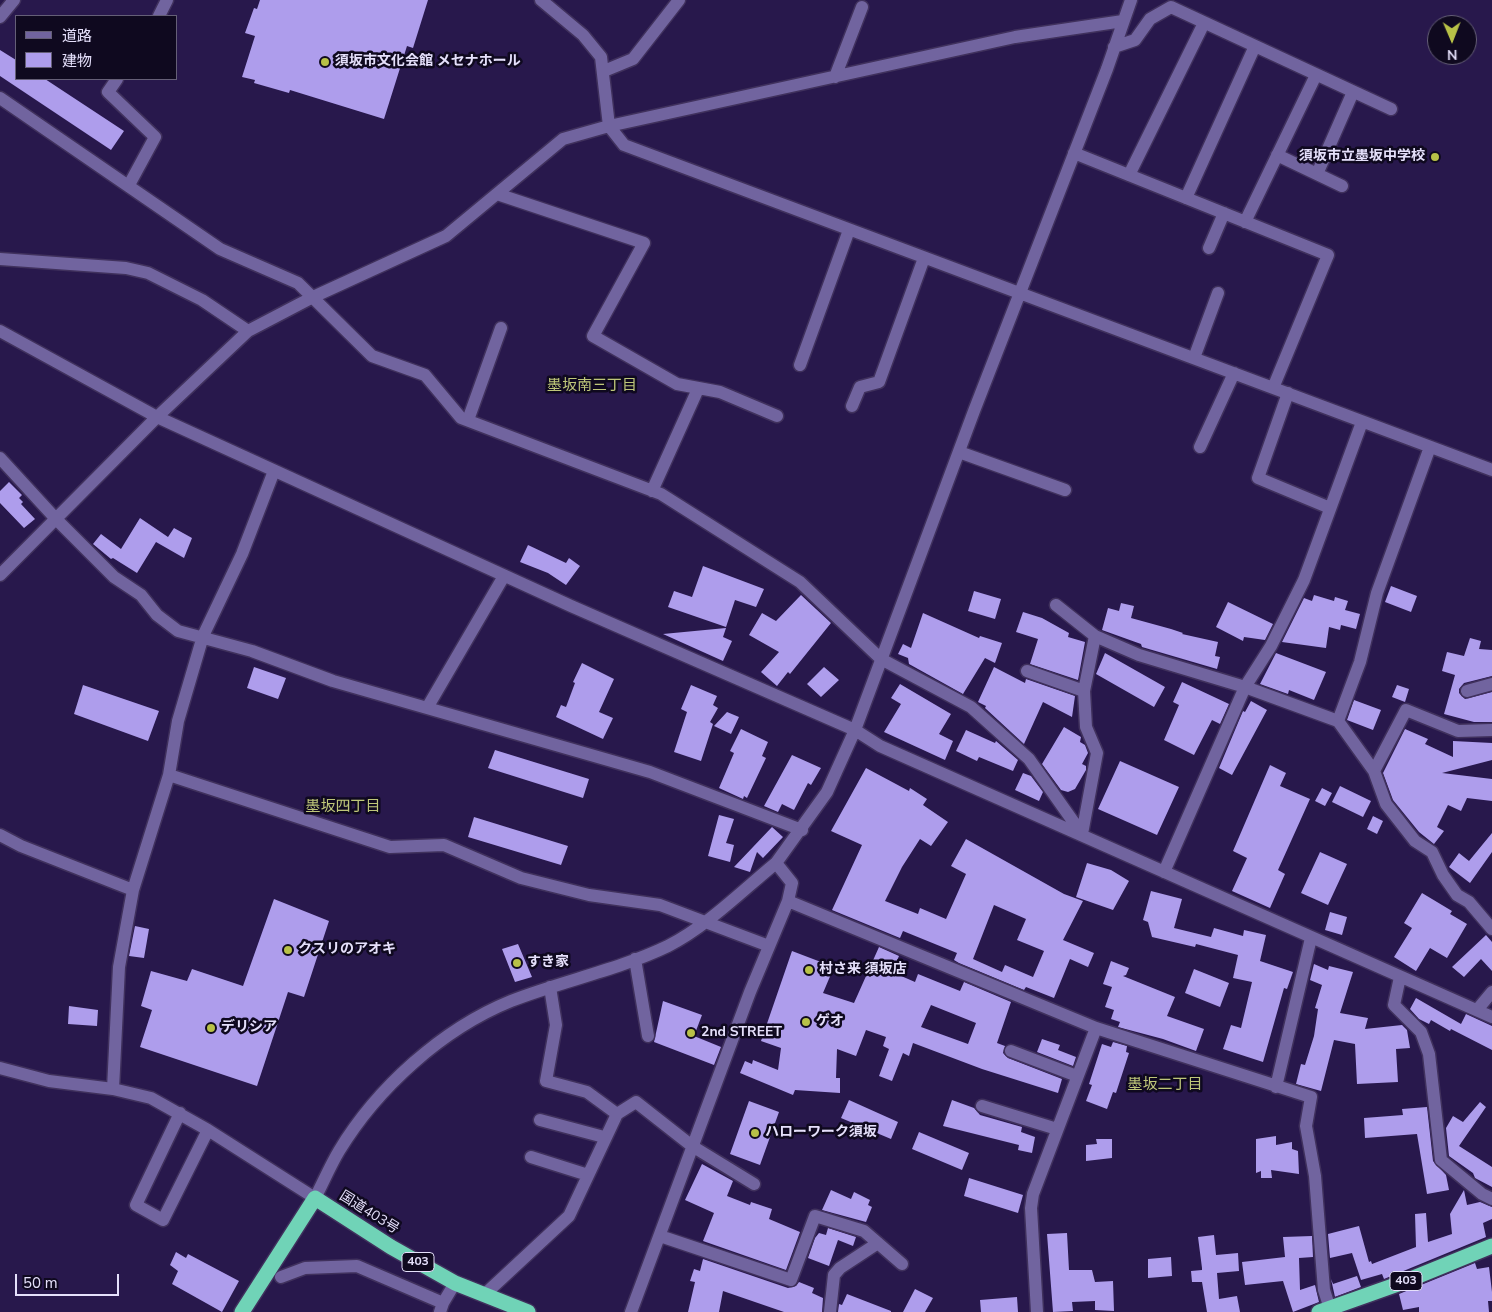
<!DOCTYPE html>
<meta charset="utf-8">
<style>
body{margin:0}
#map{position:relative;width:1492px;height:1312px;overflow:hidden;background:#28184c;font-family:"Nunito Sans","Noto Sans JP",sans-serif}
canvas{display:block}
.legend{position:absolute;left:15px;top:15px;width:162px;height:65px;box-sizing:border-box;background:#0f091f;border:1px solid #655f77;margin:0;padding:6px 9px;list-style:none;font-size:15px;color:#e5e0fb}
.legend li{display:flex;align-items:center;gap:10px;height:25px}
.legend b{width:25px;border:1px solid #655f77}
.north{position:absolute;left:1427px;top:15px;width:50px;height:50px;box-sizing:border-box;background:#0f091f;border:1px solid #655f77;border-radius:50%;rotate:179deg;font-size:14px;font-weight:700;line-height:20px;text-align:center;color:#e5e0fb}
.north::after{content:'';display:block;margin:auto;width:18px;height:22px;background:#b8c147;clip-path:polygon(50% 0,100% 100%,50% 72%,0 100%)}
.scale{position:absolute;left:15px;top:1274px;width:104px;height:22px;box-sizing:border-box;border:2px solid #e5e0fb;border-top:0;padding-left:6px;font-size:15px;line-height:18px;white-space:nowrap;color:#e5e0fb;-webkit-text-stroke:4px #0f091f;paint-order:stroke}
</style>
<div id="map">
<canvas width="1492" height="1312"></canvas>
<ul class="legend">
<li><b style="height:6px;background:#71649f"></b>道路</li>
<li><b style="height:14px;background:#ae9dec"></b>建物</li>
</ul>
<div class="north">N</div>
<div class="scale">50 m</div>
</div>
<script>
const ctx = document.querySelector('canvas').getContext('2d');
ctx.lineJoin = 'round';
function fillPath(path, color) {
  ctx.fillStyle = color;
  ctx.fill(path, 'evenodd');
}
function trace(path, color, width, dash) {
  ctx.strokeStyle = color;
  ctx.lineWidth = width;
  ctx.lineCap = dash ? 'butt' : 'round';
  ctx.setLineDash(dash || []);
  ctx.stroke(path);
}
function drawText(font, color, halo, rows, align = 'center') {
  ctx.font = font + ' "Nunito Sans","Noto Sans JP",sans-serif';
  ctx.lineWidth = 5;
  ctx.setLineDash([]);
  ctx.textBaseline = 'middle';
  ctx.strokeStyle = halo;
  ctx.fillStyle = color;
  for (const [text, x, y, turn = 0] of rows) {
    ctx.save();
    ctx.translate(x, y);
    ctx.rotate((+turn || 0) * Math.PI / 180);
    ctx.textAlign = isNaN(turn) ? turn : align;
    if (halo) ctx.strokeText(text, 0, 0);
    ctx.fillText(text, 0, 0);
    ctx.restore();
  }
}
fillPath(new Path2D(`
 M260 0H428L413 48 407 46 384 119 290 90 289 93 254 83 255 80 242 77 255 36 245 33 254 8 257 9Z
 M0 50 16 60V79H45L124 131 111 150 0 76Z
 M9 482 22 495 19 498 23 502 21 504 35 519 24 528 0 503V491Z
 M140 518 168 537 174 528 192 538 184 558 156 542 137 573 113 558 111 559 93 544 101 534 121 549Z
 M528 545 566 563 569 558 580 566 566 585 548 573 520 562Z
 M703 566 764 589 756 607 735 600 726 627 668 607 674 591 692 597Z
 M1391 586 1417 596 1411 612 1385 602Z
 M974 591 1001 599 995 619 968 611Z
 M801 595 831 623 790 674 788 672 777 686 761 672 779 652 749 635 762 613 776 621Z
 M1314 595 1334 601 1335 597 1348 601 1345 610 1360 614 1356 629 1341 625 1340 630 1329 627 1326 648 1282 642 1304 598 1312 601Z
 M1228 602 1273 624 1265 640 1244 637 1243 641 1216 627Z
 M1121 603 1134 606 1131 618 1171 629 1183 633 1182 634 1218 642 1215 656 1220 657 1217 669 1142 647 1141 644 1127 639 1102 630 1108 608 1119 611Z
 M1023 612 1042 618 1069 633 1068 637 1085 642 1078 680 1030 664 1038 639 1016 632Z
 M923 613 979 638 980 636 1002 643 995 663 985 658 963 694 909 664 908 658 898 654 903 644 911 648Z
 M726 628 723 637 732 641 723 661 663 634Z
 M1470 638 1481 641 1479 649 1492 650V676L1464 683 1459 689V693L1465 699 1492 692V722H1474L1444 714 1455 675 1442 671 1447 652 1464 656Z
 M1105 653 1165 687 1154 707 1096 674Z
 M1276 653 1326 672 1314 700 1289 690 1288 694 1260 684Z
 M582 663 614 679 599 712 613 718 603 739 556 717 561 705 566 707 575 683 573 682Z
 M254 667 286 678 278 699 247 688Z
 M824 667 839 680 821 697 807 684Z
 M994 667 1025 683 1026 679 1075 696 1072 717 1043 702 1024 744 985 708 986 706 978 702Z
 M1182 682 1229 704 1220 724 1212 720 1194 755 1164 740 1179 705 1173 702Z
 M900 684 951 714 939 734 953 741 945 760 884 732 901 704 891 698Z
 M83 685 159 711 148 741 74 714Z
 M691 685 717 696 713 705 718 708 710 722 713 724 701 761 674 752 687 712 681 709Z
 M1397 685 1409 689 1405 702 1392 697Z
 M1354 700 1381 710 1373 730 1347 720Z
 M1251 701 1267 710 1232 775 1219 768 1243 711 1245 712Z
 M727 712 739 717 731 734 714 726Z
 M1064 727 1081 737 1080 742 1085 745 1088 753 1082 764 1086 766V770L1075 789 1068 792 1061 790 1042 764Z
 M741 729 768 742 762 756 766 758 747 798 744 796 743 799 719 788 734 753 730 751Z
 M1405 729 1428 739 1425 744 1453 757V741L1492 743V760L1442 773 1492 779V801L1467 798 1461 811 1448 805 1437 827 1444 831 1434 844 1419 832 1393 800 1383 773Z
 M966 730 995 743 996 741 1018 760 1013 771 979 757 977 761 956 751Z
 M495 750 589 779 583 798 488 768Z
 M792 755 821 768 811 785 808 783 794 810 782 804 778 812 764 806Z
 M1120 761 1179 787 1157 835 1098 809Z
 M1270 765 1286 773 1280 786 1310 799 1278 870 1285 874 1270 908 1232 891 1247 858 1233 851Z
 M866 768 909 791 910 788 927 799 923 805 948 822 931 846 920 839 902 867 885 901 918 914 920 908 946 919 966 874 951 866 966 839 1064 894 1083 901 1063 940 1094 953 1088 967 1070 959 1054 998 1026 987 1024 990 959 963 954 960 957 953 903 931 900 938 832 910 862 845 831 831ZM994 905 1026 919 1017 940 1044 951 1033 977 1005 965 1002 972 973 959Z
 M1023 773 1031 776 1043 792 1039 801 1015 790Z
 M1340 786 1371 801 1363 817 1332 802Z
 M1322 788 1332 793 1325 806 1315 801Z
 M719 815 734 819 726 843 734 845 730 862 708 856Z
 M1373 816 1383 821 1377 834 1367 829Z
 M474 817 568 846 561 865 468 837Z
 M772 827 783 837 763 858 757 852 750 872 734 867Z
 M1492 833V852L1470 883 1449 867 1459 853 1469 861Z
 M1320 852 1347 864 1328 905 1301 893Z
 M1087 863 1111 870 1129 881 1113 910 1076 897Z
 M1151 891 1182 899 1174 928 1211 937 1214 928 1243 936 1244 930 1266 935 1260 961 1293 972 1287 989 1284 988 1263 1062 1223 1049 1231 1025 1241 1028 1252 982 1233 978 1238 955 1196 944 1195 947 1152 937 1148 922 1143 920Z
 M1422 893 1452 911 1450 914 1467 924 1447 958 1430 948 1416 971 1394 957 1412 928 1404 923Z
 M274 899 329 921 304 997 288 992 257 1086 140 1047 152 1010 141 1006 151 971 187 981 192 969 243 986Z
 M1330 912 1347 917 1342 935 1325 930Z
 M135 926 149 929 144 958 129 956Z
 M1486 935 1492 942V971L1481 959 1464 977 1452 967Z
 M518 944 532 977 515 982 502 949Z
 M879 947 899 956 892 972 915 982 918 974 960 991 964 982 1011 1002 997 1043 1005 1046 1003 1053 1008 1058 1062 1079 1058 1093 982 1069 913 1043 909 1056 903 1053 892 1081 879 1076 889 1049 883 1046 886 1037 866 1030 856 1056 837 1049 836 1078H840V1093L795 1090 793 1095 740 1073 745 1061 752 1064 753 1060 778 1070 781 1048 761 1041 792 951 834 967 823 993 854 1003ZM931 1005 976 1023 968 1044 921 1027Z
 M1111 961 1129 968 1126 975 1123 976 1175 997 1167 1016 1204 1029 1196 1051 1163 1039 1118 1027 1120 1022 1111 1019 1114 1010 1105 1007 1112 987 1103 984Z
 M1314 964 1328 970 1329 966 1353 972 1340 1013 1368 1018 1365 1029 1402 1025 1407 1030 1410 1048 1396 1049 1398 1082 1357 1084 1355 1044 1334 1040 1321 1091 1296 1084 1301 1064 1305 1065 1314 1036 1318 1009 1315 1008 1322 985 1310 980Z
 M1194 969 1229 983 1220 1007 1185 993Z
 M1416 998 1461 1024 1466 1014 1492 1026V1050L1451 1029 1450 1031 1431 1020 1429 1024 1419 1019 1410 1009Z
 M663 1001 702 1015 694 1036 721 1047 714 1065 654 1042Z
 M69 1006 98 1010 97 1026 68 1024Z
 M1042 1039 1060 1045 1058 1050 1076 1057 1073 1066 1037 1052Z
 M1113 1042 1127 1046 1126 1052 1129 1053 1116 1093 1113 1092 1107 1109 1086 1101 1092 1085 1089 1084 1102 1044 1111 1047Z
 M849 1100 898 1122 891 1139 841 1118Z
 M952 1100 974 1108 980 1115 1022 1127 1021 1132 1035 1137 1032 1153 1018 1150 1019 1145 943 1126Z
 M749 1101 779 1112 760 1165 730 1154Z
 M1480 1102 1486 1107 1459 1146 1492 1167V1187L1475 1178 1473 1173 1449 1156 1446 1128 1453 1116 1463 1122Z
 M1427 1107 1433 1161 1446 1175 1449 1190 1427 1194 1417 1134 1365 1138 1364 1118 1403 1115 1402 1109Z
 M919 1132 969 1153 962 1170 912 1149Z
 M1276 1136V1145L1292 1142V1149L1298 1151 1299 1174 1271 1170 1272 1178H1261V1171L1256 1173V1139Z
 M1096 1139H1112V1158L1086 1161V1145L1097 1144Z
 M702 1164 733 1181 727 1196 750 1205 751 1202 772 1209 769 1219 800 1232 786 1270 703 1241 714 1213 685 1200Z
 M969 1178 1023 1195 1018 1213 964 1196Z
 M831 1190 851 1199 854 1192 870 1200 868 1205 872 1207 866 1222 822 1210Z
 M1464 1190 1467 1205 1480 1202 1492 1207V1219L1483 1223 1486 1237 1384 1279 1382 1274 1361 1280 1352 1253 1330 1258 1328 1234 1359 1226 1369 1262 1371 1261 1372 1264 1416 1247 1415 1214 1426 1213 1428 1242 1452 1234 1450 1214Z
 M828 1228 856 1237 853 1246 838 1240 829 1266 808 1258 815 1238 819 1233 826 1235Z
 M1067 1233 1069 1270H1092L1095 1282 1113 1281 1114 1311 1095 1310V1301L1072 1302 1073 1311 1053 1312 1047 1234Z
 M1214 1235 1216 1255 1238 1253 1239 1271 1217 1273 1219 1299 1237 1296 1240 1312H1207L1202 1282H1192L1191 1271 1202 1270V1268L1198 1237Z
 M1312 1236 1313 1257 1299 1258 1300 1290 1315 1285 1319 1302 1293 1312 1283 1281 1245 1285 1242 1262 1285 1257 1283 1237Z
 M176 1252 186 1258 188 1254 239 1281 222 1312 172 1284 178 1271 170 1265Z
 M1171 1257 1172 1276 1148 1278V1259Z
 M703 1259 788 1288 796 1286 799 1282 814 1288 812 1293 823 1298 822 1312H784L723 1291 719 1312H688L695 1282 690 1281 694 1269 700 1271Z
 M1475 1263 1477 1269 1489 1267 1492 1292V1301H1488L1489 1312H1419V1307L1403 1310 1399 1294Z
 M1357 1276 1361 1287 1335 1297 1331 1279 1333 1284Z
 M915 1289 933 1298 925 1312H903Z
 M847 1294 891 1311V1312H838L839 1304 842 1305Z
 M1017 1297 1018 1312H981L980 1300Z`), '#ae9dec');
const minor = new Path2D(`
 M541 0 583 35 601 57 609 126 624 145 1492 470
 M159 16 167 0
 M0 17 14 0
 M1114 47 1135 40 1150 19 1171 7 1391 109
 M604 71 633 59 679 0
 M835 77 862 7
 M117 79 108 92 155 137 129 185
 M0 98 220 249 298 283 372 356 425 375 461 418 661 494 800 582 881 659 971 707 1029 759 1082 834
 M1074 153 1328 255 1273 388
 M1277 155 1342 186
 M1317 174 1353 92
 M1129 175 1204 23
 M497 194 644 243 593 336 677 384 720 392 777 416
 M1186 198 1255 46
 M1245 222 1316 75
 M1209 248 1224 213
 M0 259 126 268 148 273 202 300 248 331
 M0 331 157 417 248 331 313 297 446 236 563 139 609 126 1015 37 1123 21
 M1194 358 1218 293
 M800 365 849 230
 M1288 393 1258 478 1330 508
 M852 406 860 387 879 382 924 258
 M468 420 501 328
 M1200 447 1234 373
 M959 452 1065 490
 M0 458 56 519 114 577 141 595 157 615 178 631 252 651 333 681 650 772 802 830
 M652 491 698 389
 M0 575 157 417 571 606 855 730 880 746 1492 1017
 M1056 605 1095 636 1139 655 1245 687 1338 721 1374 771 1386 804 1415 841 1432 852 1443 875 1457 895 1469 902 1492 929
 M1027 671 1084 691
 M1467 691 1492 684
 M427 708 504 576
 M1338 721 1360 662 1377 593 1430 447
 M1374 771 1406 710 1458 731 1492 730
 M169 775 390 847 444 845 521 878 589 895 660 905 769 946
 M1082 834 1097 753 1086 727 1084 691 1095 636
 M0 835 21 846 133 890
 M1164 872 1245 687 1271 646 1304 580 1362 422
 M788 901 1096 1028 1311 1097 1306 1126 1315 1176 1324 1290 1331 1312
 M635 959 648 1036
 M1400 977 1394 1005 1421 1032 1429 1054 1441 1160 1482 1194 1492 1199
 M550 987 556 1025 546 1081 587 1092 617 1114
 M1477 1010 1492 992
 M1011 1051 1077 1076
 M0 1068 49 1081 113 1089 151 1098 208 1130 315 1198C323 1183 330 1166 339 1151 377 1088 442 1029 511 1001 562 981 618 970 668 946 706 927 743 890 776 863
 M1276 1087 1311 938
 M113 1089 119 967 133 890 169 775 178 721 203 636 242 554 274 471
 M982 1106 1057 1129
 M180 1113 136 1205 163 1220 208 1130
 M540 1120 604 1137
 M531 1157 588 1175
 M660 1236 791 1280 815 1216 864 1231 902 1264
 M281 1277 305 1268 357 1266 443 1303
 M484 1295 569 1216 617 1114 636 1102 692 1146 754 1184
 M440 1312 443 1303 455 1283
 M631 1312 750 992 788 901 792 883 776 863 827 792 855 730 974 411 1107 69 1131 0
 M830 1312 834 1275 840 1268 878 1243
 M1037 1312 1031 1208 1033 1194 1096 1028`);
const highway = new Path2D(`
 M242 1312 315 1198 391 1247 455 1283 528 1312
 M1319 1312 1401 1283 1492 1246`);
trace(minor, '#40315d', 15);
trace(highway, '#40315d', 18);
trace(minor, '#71649f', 12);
trace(highway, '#70d3b7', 15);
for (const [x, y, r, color] of [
 [325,62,5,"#b8c147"],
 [1435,157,5,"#b8c147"],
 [288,950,5,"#b8c147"],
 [517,963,5,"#b8c147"],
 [809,970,5,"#b8c147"],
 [806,1022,5,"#b8c147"],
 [211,1028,5,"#b8c147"],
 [691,1033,5,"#b8c147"],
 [755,1133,5,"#b8c147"]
]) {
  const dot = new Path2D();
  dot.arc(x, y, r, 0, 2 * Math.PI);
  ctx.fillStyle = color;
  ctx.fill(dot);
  trace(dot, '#0f091f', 2);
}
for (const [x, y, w] of [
 [418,1262,32],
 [1406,1281,32]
]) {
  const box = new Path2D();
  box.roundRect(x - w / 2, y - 9.5, w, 19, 4);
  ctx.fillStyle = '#0f091f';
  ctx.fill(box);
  trace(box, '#e5e0fb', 1);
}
drawText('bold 12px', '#e5e0fb', null, [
 ["403",418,1262],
 ["403",1406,1281]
]);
drawText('bold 14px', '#e5e0fb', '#0f091f', [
 ["須坂市文化会館 メセナホール",335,62],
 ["須坂市立墨坂中学校",1425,157,"right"],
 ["クスリのアオキ",298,950],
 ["すき家",527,963],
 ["村さ来 須坂店",819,970],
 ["ゲオ",816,1022],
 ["デリシア",221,1028],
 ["2nd STREET",701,1033],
 ["ハローワーク須坂",765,1133]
], 'left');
drawText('14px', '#e5e0fb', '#0f091f', [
 ["国道403号",369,1213,32]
]);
drawText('15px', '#bfc77a', '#0f091f', [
 ["墨坂南三丁目",592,386],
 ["墨坂四丁目",343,807],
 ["墨坂二丁目",1165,1085]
]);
</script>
